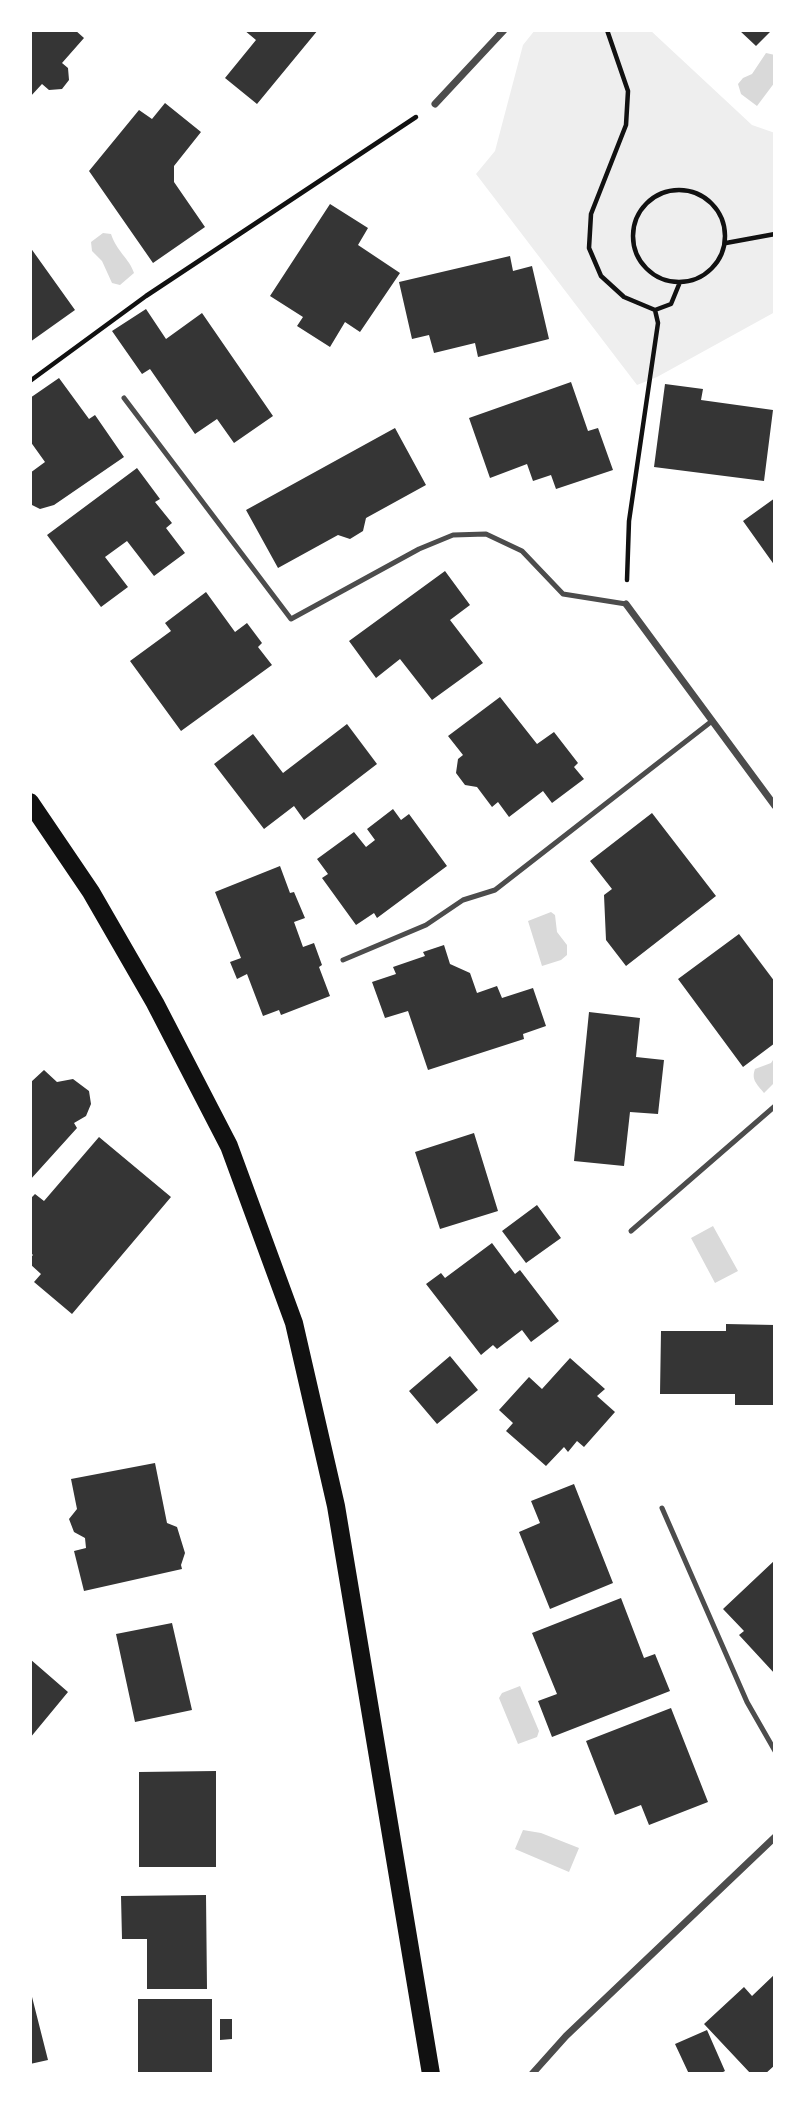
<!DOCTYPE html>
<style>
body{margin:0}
#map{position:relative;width:805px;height:2104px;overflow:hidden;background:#fff;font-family:"Fira Sans",sans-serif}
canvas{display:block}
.frame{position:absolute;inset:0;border:32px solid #fff;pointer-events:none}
</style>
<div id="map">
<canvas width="805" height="2104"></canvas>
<div class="frame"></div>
</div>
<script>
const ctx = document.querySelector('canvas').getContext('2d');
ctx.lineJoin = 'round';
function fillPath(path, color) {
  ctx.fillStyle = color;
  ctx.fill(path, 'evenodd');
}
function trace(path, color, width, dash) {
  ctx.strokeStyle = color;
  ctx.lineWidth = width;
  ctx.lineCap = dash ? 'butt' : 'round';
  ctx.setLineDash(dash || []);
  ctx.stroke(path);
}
fillPath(new Path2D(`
 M535 30H650L752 125 775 133V312L657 377 637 385 476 174 495 151 523 45Z`), '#eee');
fillPath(new Path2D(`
 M766 53 775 55V82L757 106 741 94 738 84 743 78 752 74Z
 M103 233 111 234C117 252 129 258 134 273L120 285 112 283 102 261 92 251 91 242Z
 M551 912 555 915 557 932 567 945V955L561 960 542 966 528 921Z
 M775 1057V1082L764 1093C757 1084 751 1080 755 1069L771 1063Z
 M713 1226 738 1271 715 1283 691 1238Z
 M520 1686 539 1731 537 1737 518 1744 499 1698 502 1693Z
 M523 1830 541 1833 579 1848 569 1872 515 1849Z`), '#d9d9d9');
fillPath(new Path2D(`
 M30 30H75L84 38 62 63 68 68 69 80 62 89 49 90 42 84 30 97Z
 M244 30H318L257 104 225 78 256 40Z
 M739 30H772L756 46Z
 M165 103 201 132 174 166V182L205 227 153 263 89 171 139 110 152 119Z
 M330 204 368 228 358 245 400 273 360 332 345 322 330 347 297 326 303 317 270 296Z
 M30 247 75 310 30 342Z
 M510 256 513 271 532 266 549 339 478 357 475 343 434 353 429 335 412 339 399 282Z
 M146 309 166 339 202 313 273 416 234 443 217 419 195 434 150 369 142 374 112 331Z
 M59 378 89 419 95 415 124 457 54 505 40 509 30 504V473L45 462 30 441V398Z
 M571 382 588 431 598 428 613 470 556 489 551 475 533 481 527 464 490 478 469 418Z
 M665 384 703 389 701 400 773 410 764 481 654 467Z
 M395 428 426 485 366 518 363 531 350 539 338 535 278 568 246 510Z
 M137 468 160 499 155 502 172 523 166 528 185 553 154 576 127 541 105 557 128 587 101 607 47 535Z
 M775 498V566L743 521Z
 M445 571 470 605 450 620 483 663 432 700 400 659 376 678 349 641Z
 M206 592 235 632 247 623 262 643 258 647 272 665 181 731 130 661 171 631 165 623Z
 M500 697 537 744 554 732 578 763 574 767 584 779 552 803 543 791 509 817 498 802 492 807 477 787 465 785 456 773 458 759 463 755 448 736Z
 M347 724 377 764 304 820 294 806 264 829 214 764 253 734 283 773Z
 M393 809 401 820 409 814 447 866 377 918 374 913 356 925 322 878 328 874 317 859 354 832 366 847 375 840 367 829Z
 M652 813 716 896 626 966 606 940 604 895 612 889 590 861Z
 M280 866 290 893 294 892 305 918 294 922 303 947 314 943 322 965 319 967 330 996 281 1015 279 1010 263 1016 247 974 237 979 230 962 241 958 215 892Z
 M739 934 775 982V1043L743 1067 678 979Z
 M444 945 450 964 470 973 477 993 497 986 502 998 533 988 546 1026 523 1034 524 1039 428 1070 408 1011 385 1018 372 982 396 974 393 967 425 956 423 952Z
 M589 1012 640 1018 636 1057 664 1060 658 1114 630 1112 624 1166 574 1161Z
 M44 1070 57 1082 73 1079 89 1091 91 1104 86 1116 74 1123 77 1128 30 1180V1081L31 1082Z
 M474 1133 498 1211 440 1229 415 1152Z
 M99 1137 171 1197 72 1314 34 1282 41 1274 30 1264V1258L33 1255 30 1252V1199L35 1194 44 1201Z
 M537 1205 561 1238 526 1263 502 1231Z
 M492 1243 515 1274 520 1270 559 1321 531 1342 522 1330 497 1349 493 1345 481 1355 426 1284 441 1273 445 1278Z
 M726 1324 775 1325V1405H735V1394H660L661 1331H726Z
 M450 1356 478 1390 437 1424 409 1391Z
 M570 1358 605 1389 597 1396 615 1412 584 1447 577 1441 568 1452 564 1447 546 1466 506 1431 513 1423 499 1410 529 1377 542 1389Z
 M155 1463 167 1523 177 1527 185 1553 181 1565 182 1569 84 1591 74 1551 86 1548 85 1538 74 1532 69 1519 77 1509 71 1479Z
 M574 1484 613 1583 550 1609 519 1532 540 1523 531 1501Z
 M775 1560V1674L739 1635 744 1631 723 1609Z
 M621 1598 644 1658 655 1654 670 1691 552 1737 538 1701 557 1694 532 1633Z
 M172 1623 192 1710 135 1722 116 1634Z
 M30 1659 68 1692 30 1738Z
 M671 1708 708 1802 649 1825 641 1805 615 1815 586 1741Z
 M216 1771V1867H139V1772Z
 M206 1895 207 1989H147V1939H122L121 1896Z
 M775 1974V2065L765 2074H751L704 2024 744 1987 752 1996Z
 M30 1989 48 2060 30 2064Z
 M138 1999H212V2074H138Z
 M220 2019H232V2039L220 2040Z
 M707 2030 725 2071 719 2074H689L675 2044Z`), '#353535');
trace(new Path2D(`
 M607 30 628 91 626 125 591 214 589 248 601 276 624 297 655 310 671 304 680 282
 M633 236a46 46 0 1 1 92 0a46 46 0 1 1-92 0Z
 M726 243 775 234
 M30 381 146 296 416 117
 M627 580 629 521 658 323 655 310`), '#111', 4.5);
trace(new Path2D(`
 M124 398 291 619 419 549 453 535 486 534 522 551 563 594 626 604
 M343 960 426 925 463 900 495 890 712 721
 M631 1231 775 1106
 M662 1508 747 1702 775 1751`), '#4c4c4c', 5);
trace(new Path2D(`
 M435 104 504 30
 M626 604 775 806
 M532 2074 566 2036 775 1837`), '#4c4c4c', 7);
trace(new Path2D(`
 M30 802 91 892 155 1003 229 1146 294 1323 336 1506 431 2074`), '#111', 18);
</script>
